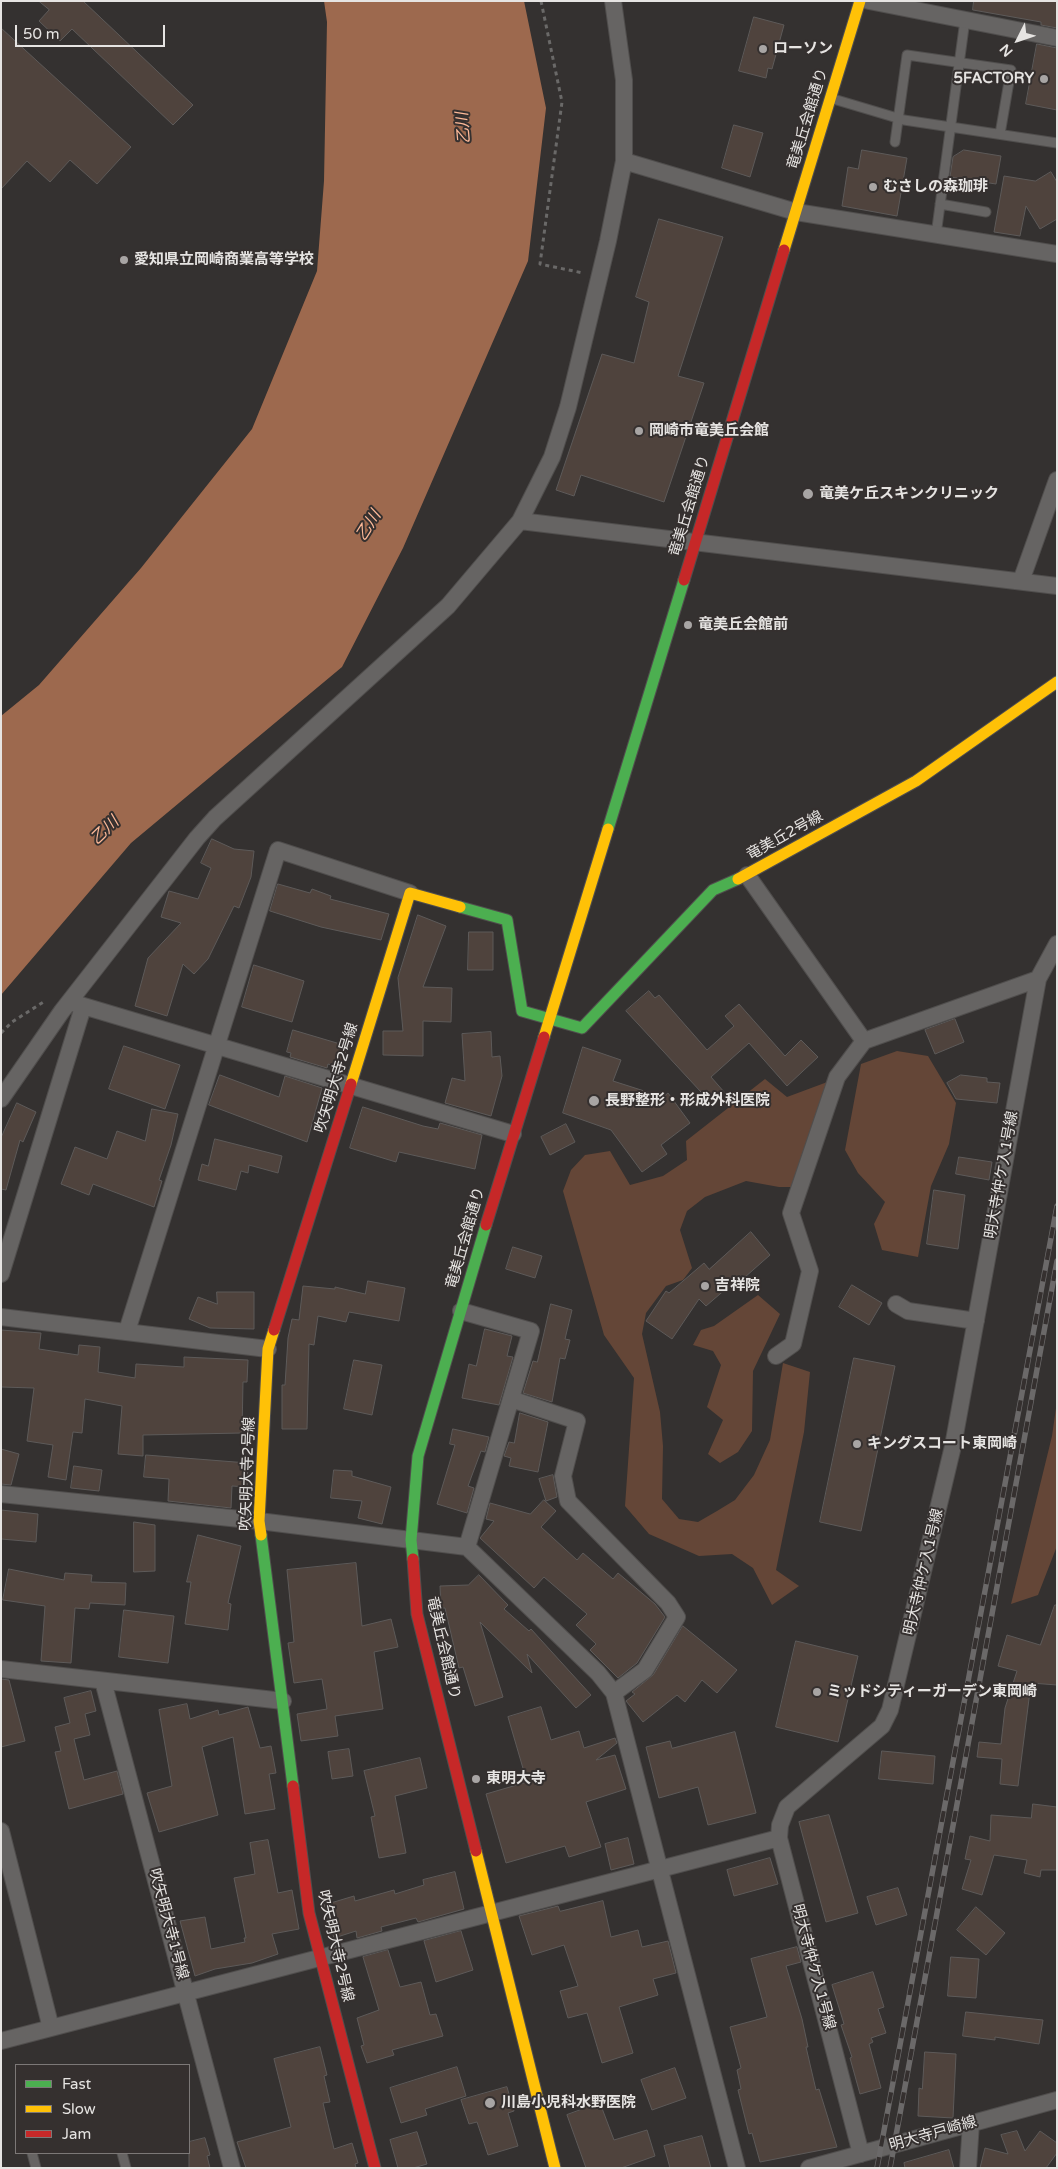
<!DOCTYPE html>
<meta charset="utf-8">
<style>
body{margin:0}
#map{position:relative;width:1058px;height:2169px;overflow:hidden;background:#343130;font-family:"Varela Round",sans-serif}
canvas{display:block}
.frame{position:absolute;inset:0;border:2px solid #e6e4e2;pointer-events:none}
.legend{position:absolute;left:15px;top:2064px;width:175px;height:90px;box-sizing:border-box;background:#35302f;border:1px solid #7c7877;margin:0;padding:6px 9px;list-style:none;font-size:15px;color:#e6e4e2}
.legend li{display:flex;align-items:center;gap:10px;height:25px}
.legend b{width:25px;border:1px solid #7c7877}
.north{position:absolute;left:993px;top:15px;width:50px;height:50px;-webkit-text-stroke:4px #35302f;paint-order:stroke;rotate:229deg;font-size:14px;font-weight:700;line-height:20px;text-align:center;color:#e6e4e2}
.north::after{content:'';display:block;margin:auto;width:18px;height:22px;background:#e6e4e2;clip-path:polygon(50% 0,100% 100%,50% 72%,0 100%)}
.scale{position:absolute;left:15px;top:25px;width:150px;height:22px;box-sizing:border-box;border:2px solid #e6e4e2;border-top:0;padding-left:6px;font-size:15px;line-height:18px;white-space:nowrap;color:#e6e4e2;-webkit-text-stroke:4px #35302f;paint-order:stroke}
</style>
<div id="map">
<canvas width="1058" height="2169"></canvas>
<div class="frame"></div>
<ul class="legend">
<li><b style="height:6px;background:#4caf50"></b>Fast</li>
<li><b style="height:6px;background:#ffc107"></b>Slow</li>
<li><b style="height:6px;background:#c62828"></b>Jam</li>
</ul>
<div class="north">N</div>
<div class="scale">50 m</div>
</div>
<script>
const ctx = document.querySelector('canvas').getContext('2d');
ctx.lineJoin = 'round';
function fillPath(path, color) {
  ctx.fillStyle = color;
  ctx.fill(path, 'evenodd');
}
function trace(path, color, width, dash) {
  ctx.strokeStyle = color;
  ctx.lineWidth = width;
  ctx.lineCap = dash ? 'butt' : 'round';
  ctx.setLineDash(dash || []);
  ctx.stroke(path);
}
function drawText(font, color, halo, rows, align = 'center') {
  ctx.font = font + ' "Varela Round","Noto Sans JP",sans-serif';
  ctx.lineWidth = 4;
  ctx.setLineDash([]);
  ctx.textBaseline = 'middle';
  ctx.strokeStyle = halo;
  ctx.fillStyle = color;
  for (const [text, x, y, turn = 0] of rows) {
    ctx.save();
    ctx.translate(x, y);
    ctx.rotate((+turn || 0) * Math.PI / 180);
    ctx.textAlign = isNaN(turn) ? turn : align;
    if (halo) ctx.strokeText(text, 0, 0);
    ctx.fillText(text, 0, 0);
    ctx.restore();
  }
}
fillPath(new Path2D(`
 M897 1051 928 1056 956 1103 949 1144 931 1186 918 1257 882 1250 874 1224 885 1202 858 1173 845 1150 861 1064Z
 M765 1079 787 1097 830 1081 800 1187H779L746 1181 705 1197 687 1211 680 1230 692 1268 683 1280 666 1286 646 1313 642 1334 660 1412 663 1446 662 1499 679 1519 698 1522 717 1511 735 1500 754 1475 770 1440 783 1363 810 1372 804 1432 776 1570 799 1586 772 1605 753 1568 732 1554 699 1556 649 1534 625 1506 634 1378 604 1335 563 1191 571 1170 585 1155 610 1151 630 1185 663 1176 687 1160 686 1141Z
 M758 1295 780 1314 753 1371 752 1431 738 1452 720 1463 708 1454 723 1420 707 1407 721 1365 713 1351 693 1345 701 1330 714 1326Z
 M1057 1401V1546L1038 1595 1011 1604 1052 1436Z`), '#644637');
fillPath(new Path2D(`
 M324 1H524L546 108 528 261 403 548 342 667 131 843 1 995V716L39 685 141 568 252 429 317 271 324 181 327 22Z`), '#9d694e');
const building = new Path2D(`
 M39 1H83L193 105 173 125 72 29 60 41 39 21 49 10Z
 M974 1H1057V28L1041 25V22L973 10Z
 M754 17 784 25 772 69 768 68 766 78 739 71Z
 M1 28 131 147 97 184 70 160 50 182 27 161 1 189Z
 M1037 44 1057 48V110L1026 104Z
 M734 125 763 133 750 177 722 168Z
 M862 150 907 158 897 216 842 206 848 167 858 169Z
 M964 150 1001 156 996 184 950 177 953 157Z
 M1051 172 1057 182V219L1040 229 1026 206 1020 236 994 232 1004 176 1035 181Z
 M659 219 723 237 678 376 704 383 664 502 581 475 574 496 556 490 602 354 634 363 649 302 636 297Z
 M212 839 234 849 254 851 251 877 239 908 234 906 208 959 194 974 183 964 167 1016 135 1006 148 958 181 923 161 917 169 891 198 899 211 868 201 863Z
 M278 884 310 893 312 889 331 896 330 899 389 914 381 940 321 927 270 911Z
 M418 915 446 926 423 987 452 988 451 1022 423 1021V1056L383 1055V1031H403L398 978Z
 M469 932H493V970H468Z
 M254 965 304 981 292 1022 242 1007Z
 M649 991 655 998 659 995 707 1050 734 1026 725 1016 739 1004 785 1056 801 1040 818 1057 787 1086 749 1043 711 1077 725 1093 713 1105 626 1011Z
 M955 1019 964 1042 935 1054 925 1030Z
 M293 1030 347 1046 341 1068 328 1064 327 1068 290 1057 291 1053 287 1052Z
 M491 1032 492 1057 500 1056 502 1076 491 1116 445 1103 452 1078 465 1081 462 1034Z
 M124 1046 180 1065 165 1109 109 1089Z
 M583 1047 621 1060 613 1081 663 1097 668 1093 690 1123 661 1145 667 1154 642 1172 611 1130 563 1113Z
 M220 1075 279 1097 285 1076 322 1088 307 1142 209 1105Z
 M961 1075 987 1078V1082L1000 1083 997 1103 956 1099 947 1083Z
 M17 1103 36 1112 23 1142 20 1140 6 1190 1 1189V1138Z
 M363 1107 423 1126 438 1129 440 1123 482 1135 475 1169 399 1152 396 1162 350 1148Z
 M152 1109 178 1114 171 1145 159 1180 162 1181 154 1207 93 1184 89 1195 61 1184 75 1147 107 1159 117 1131 145 1141Z
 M566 1124 575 1142 550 1155 541 1137Z
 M215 1139 282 1156 278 1173 249 1165 248 1173 241 1171 236 1190 198 1180 202 1164 208 1166Z
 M959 1157 992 1162 989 1180 956 1174Z
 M934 1190 965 1195 958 1249 927 1244Z
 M751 1232 770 1255 736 1285 734 1282 706 1306 699 1299 672 1339 646 1321 666 1291 669 1293 704 1263 709 1269Z
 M513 1247 542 1256 535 1278 506 1269Z
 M368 1281 405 1288 399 1321 349 1312 346 1322 318 1316 314 1345 309 1344 307 1429H282V1385H285L288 1338 292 1319 299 1320 303 1286 335 1289V1287L365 1294Z
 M852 1285 882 1303 869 1325 839 1307Z
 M217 1292H254V1329L210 1328 189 1319 198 1297 217 1304Z
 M551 1304 572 1310 565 1339 570 1340 565 1359 560 1358 552 1402 523 1393 533 1361 537 1362Z
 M485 1329 512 1336 507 1356 513 1357 499 1405 462 1398 469 1364 476 1366Z
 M1 1330 41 1333 39 1349 78 1355 79 1345 100 1347 98 1372 135 1378 136 1364 184 1367V1357L248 1360 247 1382H243L242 1433 143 1435V1456L118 1454 122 1406 85 1399 82 1433 73 1432 66 1480 48 1477 53 1445 27 1441 34 1388 1 1387Z
 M854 1358 895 1366 861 1531 820 1522Z
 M354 1360 382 1365 372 1415 344 1409Z
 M520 1413 548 1422 538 1472 509 1466 511 1458 504 1456 509 1442 514 1443Z
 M453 1429 489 1437 485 1452 481 1451 468 1486 474 1488 467 1513 437 1504 455 1445 450 1444Z
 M1 1449 19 1454 11 1485 1 1484Z
 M146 1455 248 1463 247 1487 232 1486 231 1508 168 1501 169 1479 144 1477Z
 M74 1466 102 1470 99 1491 71 1488Z
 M334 1470 352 1471V1476L391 1487 382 1524 358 1518 362 1501 331 1498Z
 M553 1475 557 1497 546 1501 539 1479Z
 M544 1500 556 1511 541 1527 577 1560 583 1553 613 1579 618 1573 655 1604 665 1617 637 1663 618 1678 590 1650 596 1644 576 1625 587 1614 544 1577 534 1588 480 1538 494 1521 486 1519 490 1503 530 1514Z
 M1 1510 38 1514 36 1542 1 1539Z
 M134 1522 155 1525V1571L134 1572Z
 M198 1535 241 1546 228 1603 231 1604 228 1630 185 1624 191 1582H187Z
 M356 1563 362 1626 391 1619 398 1647 374 1652 383 1709 335 1716 338 1736 301 1741 297 1714 327 1709 322 1679 294 1683 288 1643 294 1642 287 1570Z
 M9 1569 64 1580 65 1573 92 1575 91 1582 126 1583 125 1605 90 1603 89 1609 75 1608 71 1663 41 1661 45 1606 3 1600Z
 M479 1575 508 1605 504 1609 529 1631 531 1629 591 1695 576 1708 527 1654 532 1673 480 1622 503 1697 475 1706 463 1667 459 1668 445 1608H441L440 1586 468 1585Z
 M1055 1605H1057V1685L1031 1683 1018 1786 1000 1784 1002 1759 977 1757 979 1742 1001 1744 1005 1708 1017 1671 998 1666 1007 1635 1040 1645Z
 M124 1610 174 1616 168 1663 119 1657Z
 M683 1626 737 1670 717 1693 702 1680 685 1702 677 1695 643 1722 626 1701 635 1694 632 1692 653 1675Z
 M796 1641 858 1656 838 1742 776 1727Z
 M1 1679 9 1680 25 1741 1 1747Z
 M91 1691 96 1711 85 1714 90 1735 74 1739 84 1780 117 1771 123 1794 69 1809 55 1752 61 1751 55 1727 70 1723 64 1698Z
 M187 1704 190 1719 218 1710 219 1715 248 1707 260 1748 271 1746 276 1773 269 1774 275 1809 245 1814 233 1737 202 1747 218 1815 159 1832 147 1793 172 1786 159 1710Z
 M541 1707 551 1740 579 1731 584 1748 615 1738 617 1743 596 1760 615 1755 626 1789 586 1802 601 1847 569 1857 565 1846 506 1863 486 1794 527 1782 508 1717Z
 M735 1732 756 1813 708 1825 698 1787 659 1798 646 1747 670 1741 672 1748Z
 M349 1749 353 1776 332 1779 328 1752Z
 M882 1751 935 1756 933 1784 879 1779Z
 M420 1758 427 1788 395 1796 406 1853 379 1858 371 1817 375 1816 364 1771Z
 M1033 1804 1057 1807V1870H1041L1040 1877 1024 1873 1027 1860 994 1855 982 1895 962 1889 971 1860 965 1859 970 1836 990 1841 991 1815 1031 1818Z
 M829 1815 858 1913 826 1922 799 1822Z
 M628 1838 634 1864 611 1870 605 1844Z
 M268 1840 278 1893 292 1890 299 1929 272 1934 278 1954 252 1963 215 1969 195 1976 180 1921 205 1917 211 1949 245 1942 244 1938H246L234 1878 255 1874 250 1843Z
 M770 1858 778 1884 734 1896 727 1870Z
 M455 1872 464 1909 418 1922 416 1918 381 1927 382 1931 357 1938 356 1931 334 1938 324 1905 354 1896 355 1901 394 1890 395 1894 424 1885 423 1880Z
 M898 1888 907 1915 876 1925 867 1897Z
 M603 1901 611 1937 638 1930 642 1947 668 1941 676 1973 653 1979 658 1995 619 2007 633 2053 602 2063 587 2013 568 2018 560 1991 578 1986 564 1945 532 1955 519 1916 558 1906 560 1911Z
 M976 1907 1005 1933 986 1955 957 1930Z
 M461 1931 473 1970 436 1982 424 1941Z
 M797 1947 801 1962 786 1966 802 2019 808 2047H806L816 2090 819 2089 837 2147 760 2162 752 2133 749 2134 738 2090 741 2089 737 2070 741 2068 730 2027 767 2017 751 1959Z
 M388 1950 400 1987 421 1982 430 2015 436 2014 443 2036 392 2050 394 2055 367 2063 361 2046 364 2045 357 2018 379 2010 363 1957Z
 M951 1957 979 1959 976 1998 948 1996Z
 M873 1972 884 2007 878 2009 886 2033 871 2038 873 2042 869 2044 881 2088 860 2094 850 2058 852 2057 841 2025 844 2024 832 1985Z
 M966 2012 1043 2020 1039 2044 995 2037V2040L963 2036Z
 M320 2047 327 2075 324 2076 330 2102 323 2103 334 2149 352 2143 358 2163 355 2164 356 2168H246L237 2142 291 2127 274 2059Z
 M925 2052 956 2054 953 2118 918 2116 919 2088 922 2089Z
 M457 2067 466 2096 425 2109 427 2115 401 2123 390 2088Z
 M675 2068 686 2098 652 2110 641 2080Z
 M507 2087 514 2111 508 2113 518 2146 488 2155 477 2122 469 2124 461 2100Z
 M600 2103 614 2140 647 2130 655 2156 621 2168H586L567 2115Z
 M1017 2131 1025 2151 1040 2131 1057 2143V2153L1046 2168H980L985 2148 1008 2154 1001 2135Z
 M417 2132 427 2164 413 2168H398L390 2140Z
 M702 2136 711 2168H670L664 2146Z
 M205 2138 210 2155 207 2156 210 2168H189V2142Z
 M949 2150 954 2168H905L904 2163Z`);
fillPath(building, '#4f433d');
trace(building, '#5d5a59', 1);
const lane = new Path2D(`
 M830 98 904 120 1057 143
 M895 142 907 55 1011 70 1000 134
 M940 204 986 212
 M936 235 965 20
 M32 2153 36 2168
 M122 2153 126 2168`);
const street = new Path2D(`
 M613 1 624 80V161L796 212 1057 254
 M869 1 1057 38
 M520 521 1057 586
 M1021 581 1057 480
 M747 875 864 1041 1038 979
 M70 1002 513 1134
 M1 1099 62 1011 197 838 215 818 448 606 520 521 552 457 568 407 608 241 624 161
 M1 1274 83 1007
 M896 1304 908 1311 976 1321
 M461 1311 531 1331 467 1547
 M1 1317 268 1349
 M127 1331 278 850 410 893
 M776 1356 793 1344 810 1271 791 1213 837 1077 864 1041
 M511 1399 577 1421 563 1476 568 1501 668 1603 677 1617 645 1670 614 1693
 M1 1494 259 1521 467 1547 598 1673 614 1693 737 2168
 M1 1669 283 1701
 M103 1681 232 2168
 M1 1831 51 2028
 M1 2041 779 1838
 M861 2154 779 1838 780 1825 787 1807 882 1726 890 1710 953 1446 1038 979 1057 944
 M809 2168 1057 2100
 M968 2168 971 2123`);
const fast = new Path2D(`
 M608 829 684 580
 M460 907 507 920 522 1011 582 1028 713 890 738 879
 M261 1535 293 1786
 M413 1559 411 1540 418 1456 486 1225`);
const slow = new Path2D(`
 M784 250 860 1
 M738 879 916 781 1057 682
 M544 1037 608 829
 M351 1084 410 893 460 907
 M261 1535 259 1521 268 1349 274 1330
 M476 1851 555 2168`);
const jam = new Path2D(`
 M684 580 784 250
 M486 1225 544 1037
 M274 1330 351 1084
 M413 1559 417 1614 476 1851
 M293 1786 309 1913 375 2168`);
trace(lane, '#504e4d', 11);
trace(street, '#504e4d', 18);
trace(fast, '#504e4d', 13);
trace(slow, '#504e4d', 13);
trace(jam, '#504e4d', 13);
trace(new Path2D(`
 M541 1 562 102 540 264 583 273
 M1 1033 12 1022 45 1001`), '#6a6968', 3, [4, 4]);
trace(lane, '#666463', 9);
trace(street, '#666463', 16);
trace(fast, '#4caf50', 11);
trace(slow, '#ffc107', 11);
trace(jam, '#c62828', 11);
const rail = new Path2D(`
 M877 2168 1057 1206
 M890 2168 1057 1261`);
trace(rail, '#6b6969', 5.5);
trace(rail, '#35302f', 4, [11]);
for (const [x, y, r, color] of [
 [763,49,5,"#a8a5a4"],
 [1044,79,5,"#a8a5a4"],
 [873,187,5,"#a8a5a4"],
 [124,260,5,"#a8a5a4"],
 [639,431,5,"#a8a5a4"],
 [808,494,6,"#a8a5a4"],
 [688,625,5,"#a8a5a4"],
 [594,1101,6,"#a8a5a4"],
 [705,1286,5,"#a8a5a4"],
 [857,1444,5,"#a8a5a4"],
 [817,1692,5,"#a8a5a4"],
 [476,1779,5,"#a8a5a4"],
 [490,2103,6,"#a8a5a4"]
]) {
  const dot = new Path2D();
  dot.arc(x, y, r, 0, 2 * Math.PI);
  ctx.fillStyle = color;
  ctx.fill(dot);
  trace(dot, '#35302f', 2);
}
drawText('bold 15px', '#e6e4e2', '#35302f', [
 ["ローソン",773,49],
 ["5FACTORY",1034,79,"right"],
 ["むさしの森珈琲",883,187],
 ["愛知県立岡崎商業高等学校",134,260],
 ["岡崎市竜美丘会館",649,431],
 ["竜美ケ丘スキンクリニック",819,494],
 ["竜美丘会館前",698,625],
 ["長野整形・形成外科医院",605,1101],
 ["吉祥院",715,1286],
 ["キングスコート東岡崎",867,1444],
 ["ミッドシティーガーデン東岡崎",827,1692],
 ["東明大寺",486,1779],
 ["川島小児科水野医院",501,2103]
], 'left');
drawText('15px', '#e6e4e2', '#35302f', [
 ["竜美丘会館通り",808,119,-73],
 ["竜美丘会館通り",690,506,-73],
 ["竜美丘2号線",785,836,-29],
 ["吹矢明大寺2号線",337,1078,-73],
 ["明大寺仲ケ入1号線",1002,1175,-80],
 ["竜美丘会館通り",466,1238,-74],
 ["吹矢明大寺2号線",248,1474,-88],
 ["明大寺仲ケ入1号線",924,1572,-77],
 ["竜美丘会館通り",443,1648,77],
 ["吹矢明大寺1号線",168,1924,75],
 ["吹矢明大寺2号線",335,1946,77],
 ["明大寺仲ケ入1号線",813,1967,75],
 ["明大寺戸崎線",933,2134,-16]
]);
drawText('italic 16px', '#feba99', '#35302f', [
 ["乙川",464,128,-95],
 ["乙川",369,526,-58],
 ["乙川",105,831,-44]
]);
</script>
